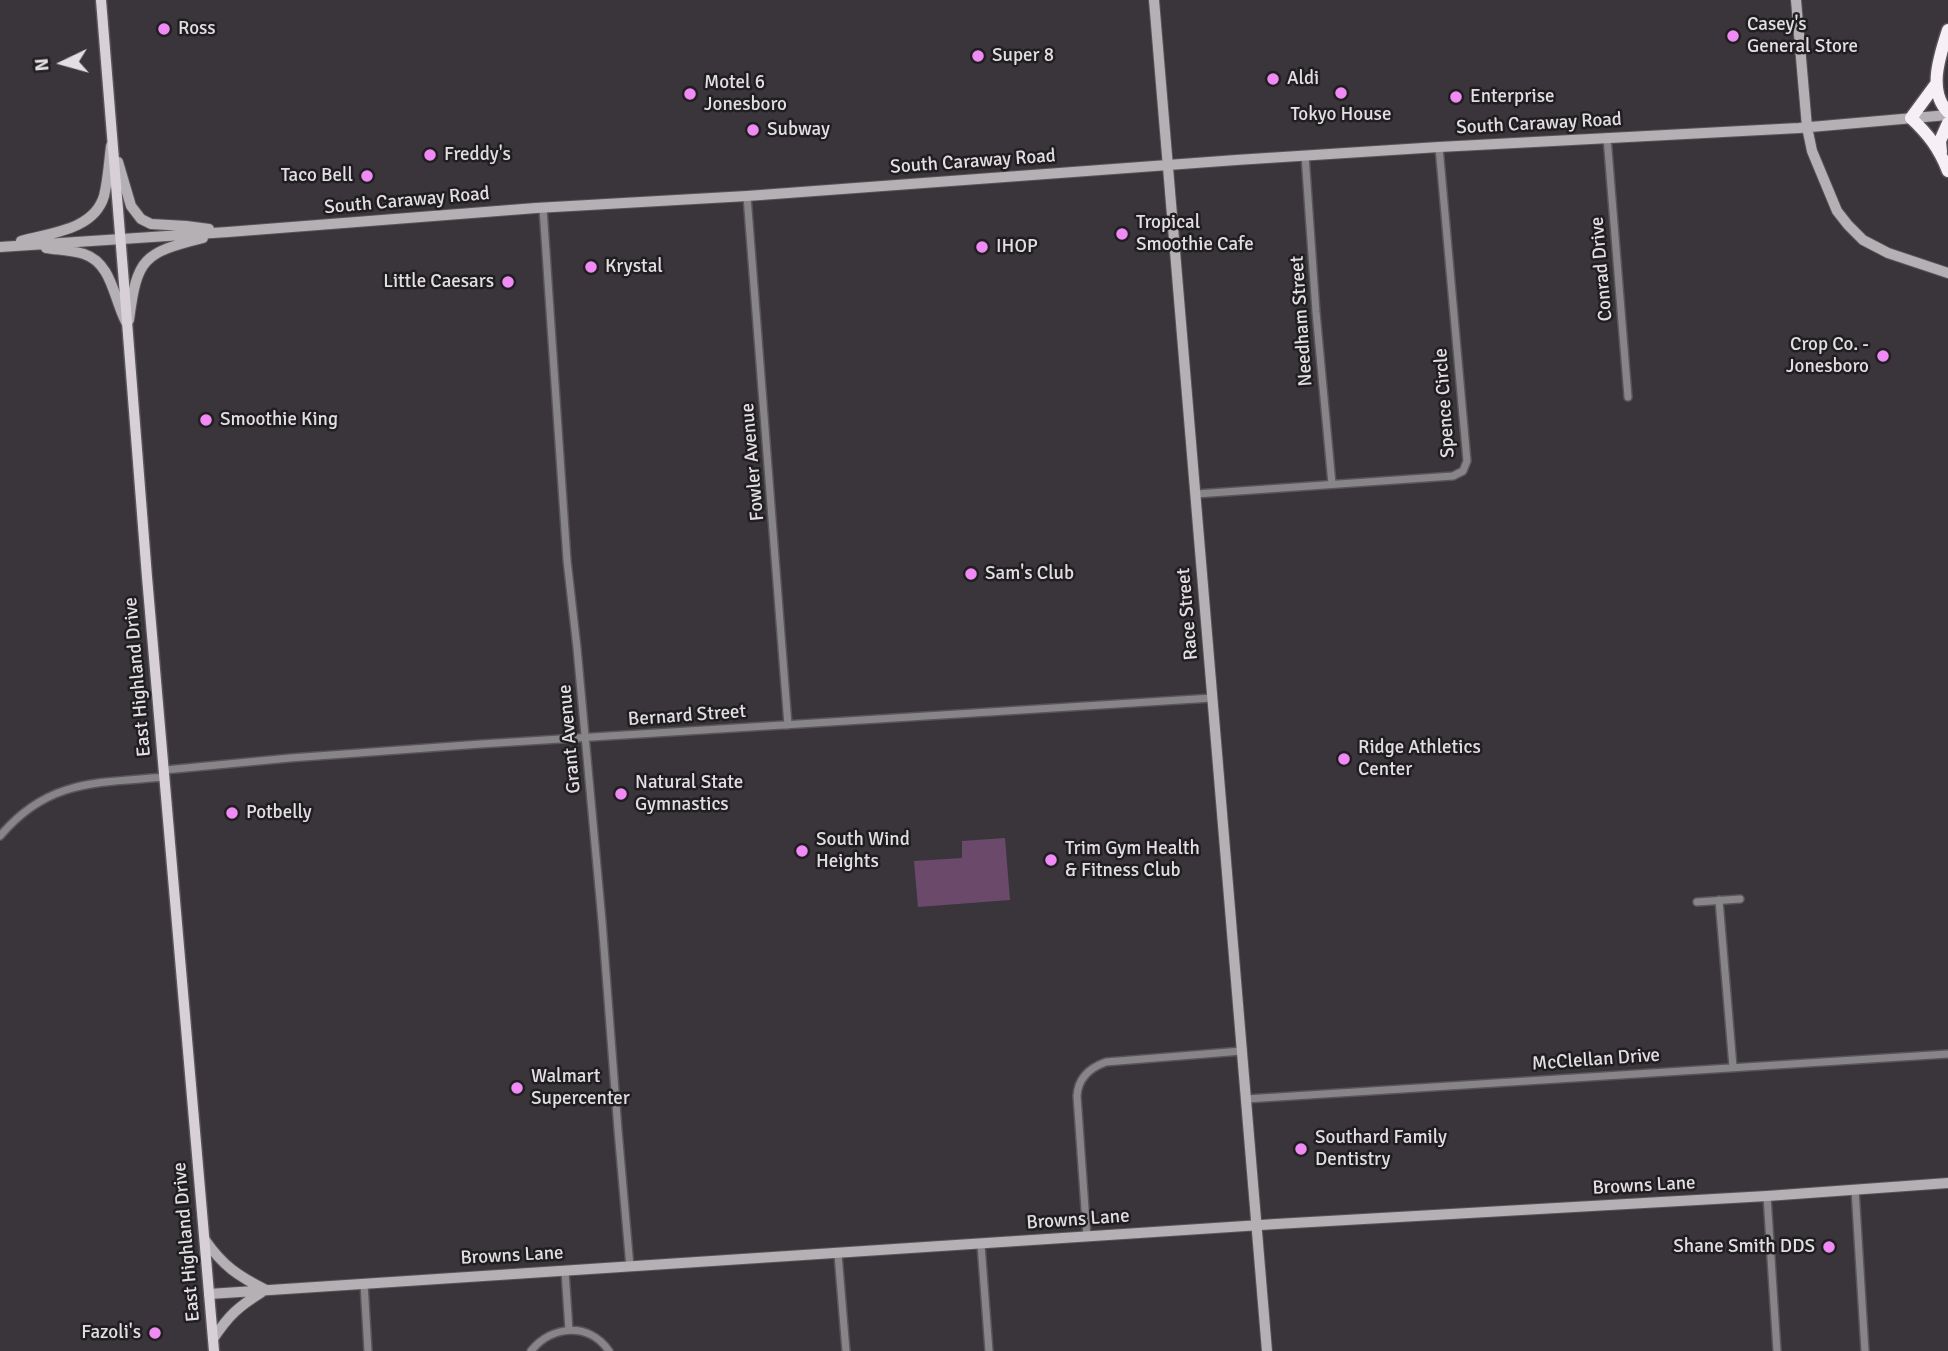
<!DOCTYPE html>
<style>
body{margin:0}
#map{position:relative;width:1948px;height:1351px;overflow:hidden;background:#3a353a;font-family:Signika,sans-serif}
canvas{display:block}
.north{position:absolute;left:28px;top:28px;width:70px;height:70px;-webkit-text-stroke:5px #201e20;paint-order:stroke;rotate:265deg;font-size:19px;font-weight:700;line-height:28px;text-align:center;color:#e2dfe2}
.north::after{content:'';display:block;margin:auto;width:24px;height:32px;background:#e2dfe2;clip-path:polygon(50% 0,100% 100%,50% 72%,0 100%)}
</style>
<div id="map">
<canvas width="1948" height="1351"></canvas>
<div class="north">N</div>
</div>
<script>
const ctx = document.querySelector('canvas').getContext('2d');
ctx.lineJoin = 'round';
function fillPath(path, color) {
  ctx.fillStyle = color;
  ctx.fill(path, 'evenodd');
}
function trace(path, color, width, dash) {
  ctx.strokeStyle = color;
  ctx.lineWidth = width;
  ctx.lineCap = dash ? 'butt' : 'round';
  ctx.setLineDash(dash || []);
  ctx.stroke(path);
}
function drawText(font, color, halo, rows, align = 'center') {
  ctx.font = font + ' Signika,sans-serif';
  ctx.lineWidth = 5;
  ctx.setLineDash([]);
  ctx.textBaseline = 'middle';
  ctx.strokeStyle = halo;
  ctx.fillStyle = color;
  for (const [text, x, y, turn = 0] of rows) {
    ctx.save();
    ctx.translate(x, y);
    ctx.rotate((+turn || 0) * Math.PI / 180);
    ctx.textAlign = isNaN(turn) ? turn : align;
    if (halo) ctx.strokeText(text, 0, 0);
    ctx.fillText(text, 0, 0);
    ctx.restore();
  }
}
fillPath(new Path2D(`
 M1005 838 1010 900 918 907 914 861 962 858V841Z`), '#6a496b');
const street = new Path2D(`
 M1607 137 1628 397
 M1305 155 1316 312 1332 484
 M747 196 788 725
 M543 208 567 560 577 648 602 921 618 1130 630 1267
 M1196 494 1453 476 1463 471 1467 461 1439 147
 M165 770 290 758 481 744 1212 698
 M0 836C48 779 97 783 165 777
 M1719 900 1733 1067
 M1697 902 1740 899
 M1246 1099 1948 1054
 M1855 1189 1865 1351
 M1767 1196 1777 1351
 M1087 1237 1077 1096C1078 1078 1089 1068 1106 1062L1242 1051
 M981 1245 989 1351
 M838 1254 846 1351
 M565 1271 569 1330
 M364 1283 368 1351
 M531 1351C552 1325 589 1322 609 1351`);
const secondary = new Path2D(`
 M1154 0 1267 1351
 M1796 0 1807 127 1812 151 1837 211 1848 225 1863 240 1888 253 1948 273
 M118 162 131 206 141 219 151 224 186 226 209 229
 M21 241C50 233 94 230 104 196 108 180 109 162 111 146
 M0 247 228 232 536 208 747 196 1236 160 1439 147 1799 128 1948 115
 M46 248C58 250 72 250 84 254 112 263 114 300 126 322
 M129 320C137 258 143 253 203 238
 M205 1240C223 1266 238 1276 266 1290
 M209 1294 1276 1224 1767 1196 1948 1183
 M213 1339C229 1315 238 1307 262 1292`);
const primary = new Path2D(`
 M101 0C118 192 131 385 147 577 168 835 193 1093 214 1351`);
const highway = new Path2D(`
 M1948 30C1940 55 1927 91 1948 112
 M1936 84 1911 118C1928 134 1939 148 1948 171
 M1941 152 1940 141 1948 123`);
trace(street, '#585458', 10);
trace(secondary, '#585458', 12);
trace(primary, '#585458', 13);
trace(highway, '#585458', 15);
trace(street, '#878587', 7);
trace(secondary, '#b4b0b4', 10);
trace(primary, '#d7d1d7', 10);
trace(highway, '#f6f0f6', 12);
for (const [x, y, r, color] of [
 [164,29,7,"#f08bf5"],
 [1733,36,7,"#f08bf5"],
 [978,56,7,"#f08bf5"],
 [1273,79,7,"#f08bf5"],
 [1341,93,7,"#f08bf5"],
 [690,94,7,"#f08bf5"],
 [1456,97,7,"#f08bf5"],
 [753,130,7,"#f08bf5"],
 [430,155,7,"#f08bf5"],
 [367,176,7,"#f08bf5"],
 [1122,234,7,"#f08bf5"],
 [982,247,7,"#f08bf5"],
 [591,267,7,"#f08bf5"],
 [508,282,7,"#f08bf5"],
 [1883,356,7,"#f08bf5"],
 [206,420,7,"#f08bf5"],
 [971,574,7,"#f08bf5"],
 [1344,759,7,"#f08bf5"],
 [621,794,7,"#f08bf5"],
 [232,813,7,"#f08bf5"],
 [802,851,7,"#f08bf5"],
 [1051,860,7,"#f08bf5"],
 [517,1088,7,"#f08bf5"],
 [1301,1149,7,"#f08bf5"],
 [1829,1247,7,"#f08bf5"],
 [155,1333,7,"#f08bf5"]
]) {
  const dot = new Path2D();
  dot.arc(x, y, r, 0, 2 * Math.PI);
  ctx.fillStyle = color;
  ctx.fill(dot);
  trace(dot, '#201e20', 2.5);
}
drawText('19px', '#e2dfe2', '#201e20', [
 ["Casey's",1747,25],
 ["General Store",1747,47],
 ["Ross",178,29],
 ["Super 8",992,56],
 ["Aldi",1287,79],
 ["Motel 6",704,83],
 ["Jonesboro",704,105],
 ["Enterprise",1470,97],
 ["Tokyo House",1341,115,"center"],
 ["Subway",767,130],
 ["Freddy's",444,155],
 ["Taco Bell",353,176,"right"],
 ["Tropical",1136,223],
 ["Smoothie Cafe",1136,245],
 ["IHOP",996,247],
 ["Krystal",605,267],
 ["Little Caesars",494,282,"right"],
 ["Crop Co. -",1869,345,"right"],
 ["Jonesboro",1869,367,"right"],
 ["Smoothie King",220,420],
 ["Sam's Club",985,574],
 ["Ridge Athletics",1358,748],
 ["Center",1358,770],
 ["Natural State",635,783],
 ["Gymnastics",635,805],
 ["Potbelly",246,813],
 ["South Wind",816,840],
 ["Heights",816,862],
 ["Trim Gym Health",1065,849],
 ["& Fitness Club",1065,871],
 ["Walmart",531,1077],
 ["Supercenter",531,1099],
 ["Southard Family",1315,1138],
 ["Dentistry",1315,1160],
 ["Shane Smith DDS",1815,1247,"right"],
 ["Fazoli's",141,1333,"right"]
], 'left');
drawText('19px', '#e2dfe2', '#201e20', [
 ["South Caraway Road",1539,124,-3],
 ["South Caraway Road",973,162,-4],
 ["South Caraway Road",407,201,-5],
 ["Conrad Drive",1602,269,-95],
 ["Needham Street",1302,321,-94],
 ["Spence Circle",1445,403,-94],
 ["Fowler Avenue",753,462,-95],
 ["Race Street",1188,614,-95],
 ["East Highland Drive",138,677,-95],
 ["Bernard Street",687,716,-4],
 ["Grant Avenue",570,739,-95],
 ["McClellan Drive",1596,1060,-4],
 ["Browns Lane",1644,1186,-3],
 ["Browns Lane",1078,1220,-4],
 ["East Highland Drive",187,1242,-95],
 ["Browns Lane",512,1256,-3]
]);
</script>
